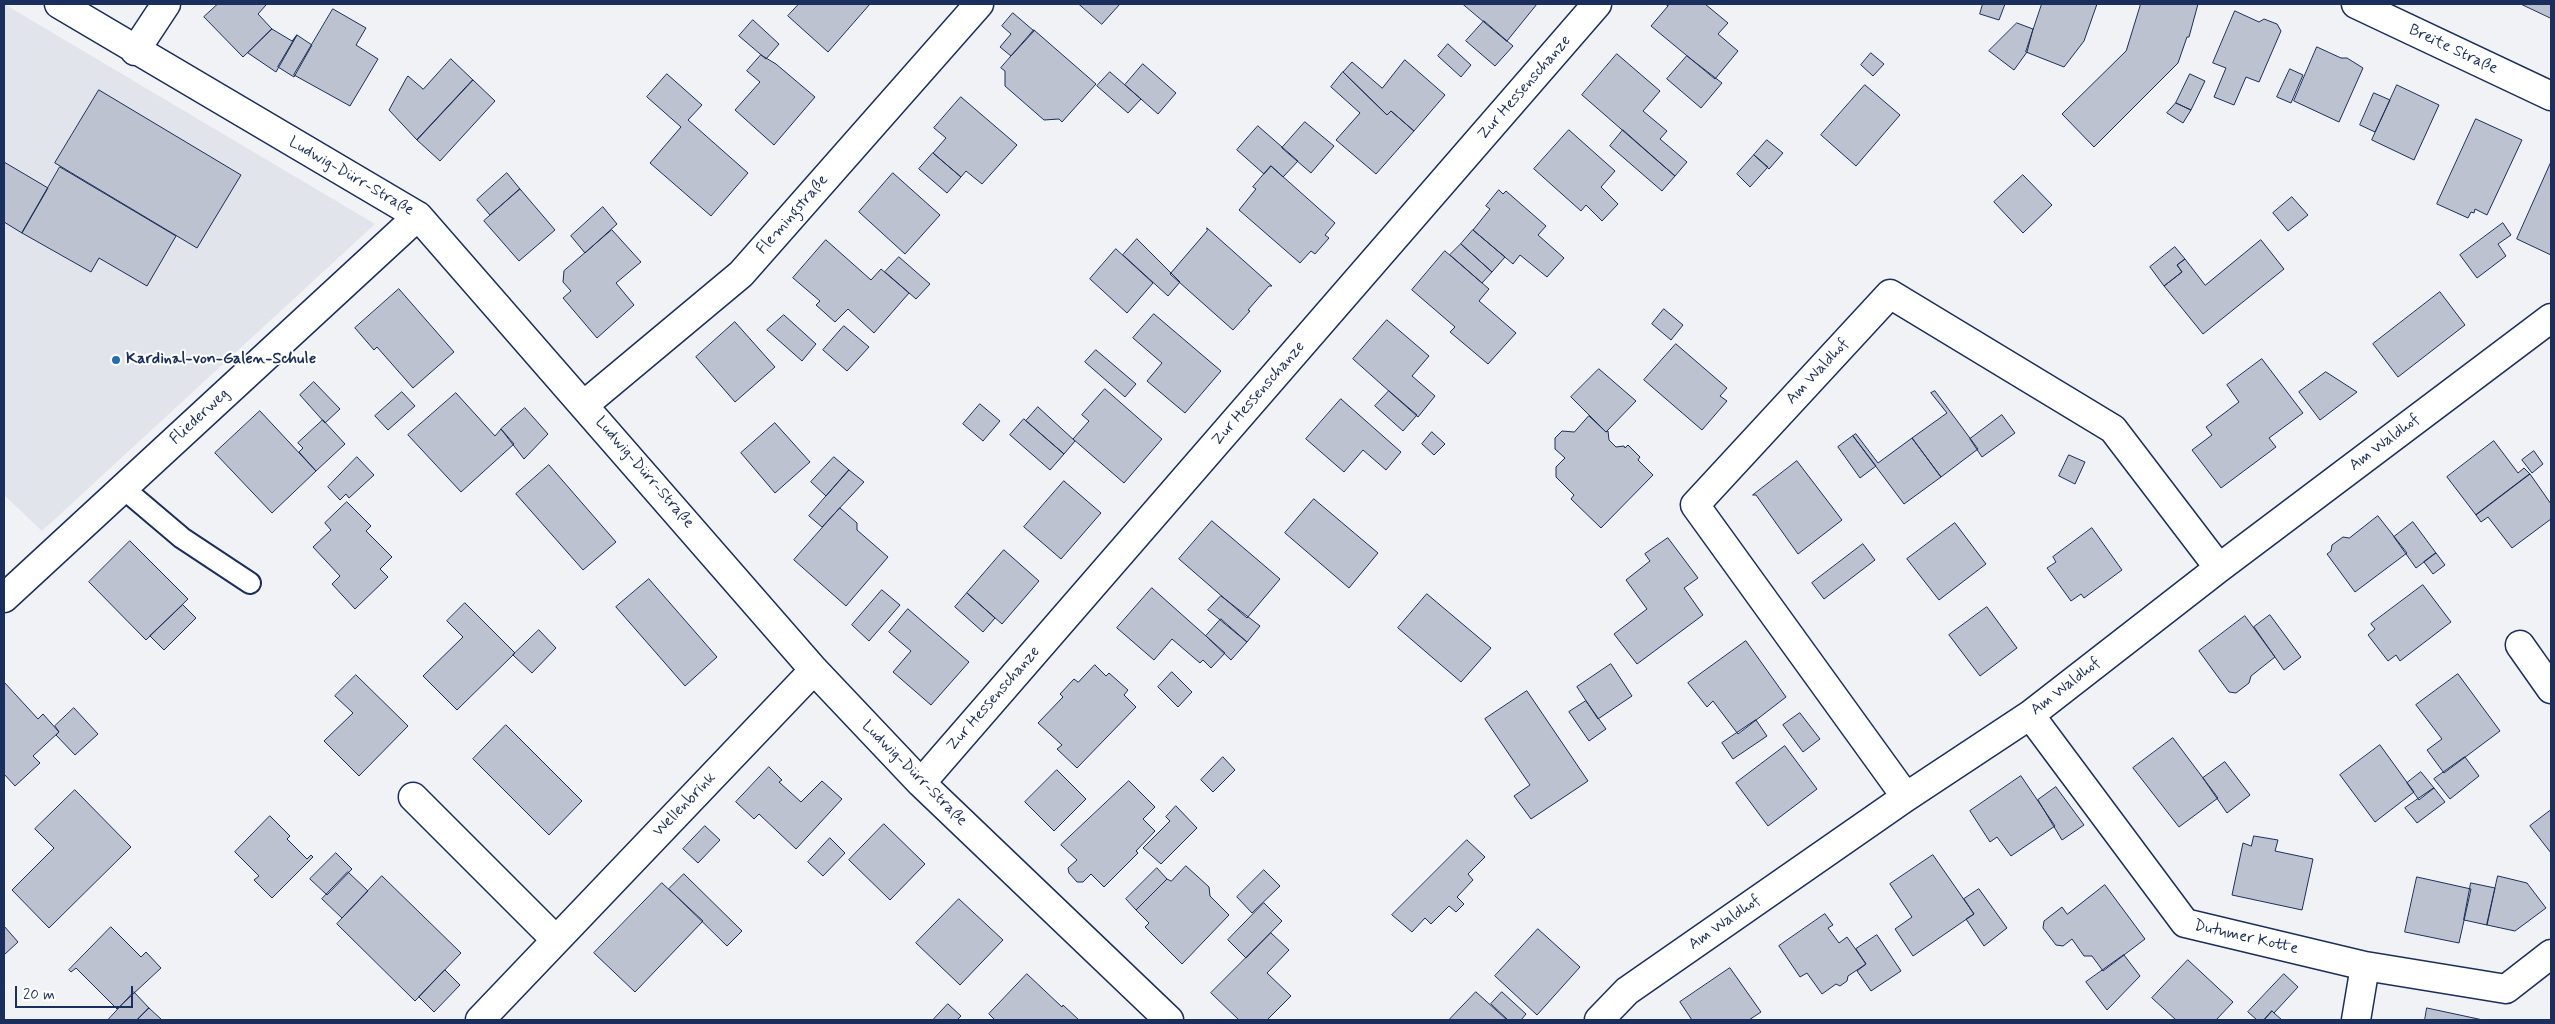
<!DOCTYPE html>
<meta charset="utf-8">
<style>
body{margin:0}
#map{position:relative;width:2555px;height:1024px;overflow:hidden;background:#f1f2f5;font-family:Mynerve,sans-serif}
canvas{display:block}
.frame{position:absolute;inset:0;border:5px solid #1b2f5e;pointer-events:none}
.scale{position:absolute;left:15px;top:986px;width:118px;height:22px;box-sizing:border-box;border:2px solid #1b2f5e;border-top:0;padding-left:6px;font-size:15px;line-height:18px;white-space:nowrap;color:#1b2f5e;-webkit-text-stroke:4px #fff;paint-order:stroke}
</style>
<div id="map">
<canvas width="2555" height="1024"></canvas>
<div class="frame"></div>
<div class="scale">20 m</div>
</div>
<script>
const ctx = document.querySelector('canvas').getContext('2d');
ctx.lineJoin = 'round';
function fillPath(path, color) {
  ctx.fillStyle = color;
  ctx.fill(path, 'evenodd');
}
function trace(path, color, width, dash) {
  ctx.strokeStyle = color;
  ctx.lineWidth = width;
  ctx.lineCap = dash ? 'butt' : 'round';
  ctx.setLineDash(dash || []);
  ctx.stroke(path);
}
function drawText(font, color, halo, rows, align = 'center') {
  ctx.font = font + ' Mynerve,sans-serif';
  ctx.lineWidth = 4;
  ctx.setLineDash([]);
  ctx.textBaseline = 'middle';
  ctx.strokeStyle = halo;
  ctx.fillStyle = color;
  for (const [text, x, y, turn = 0] of rows) {
    ctx.save();
    ctx.translate(x, y);
    ctx.rotate((+turn || 0) * Math.PI / 180);
    ctx.textAlign = isNaN(turn) ? turn : align;
    if (halo) ctx.strokeText(text, 0, 0);
    ctx.fillText(text, 0, 0);
    ctx.restore();
  }
}
fillPath(new Path2D(`
 M4 4 375 224 42 531 4 495Z`), '#e1e4ea');
const building = new Path2D(`
 M218 4H265L266 5 258 14 272 29 243 57 204 17Z
 M799 4H870L828 52 788 16Z
 M1079 4H1120L1102 24Z
 M1463 4H1537L1507 41Z
 M1665 4H1705L1728 23 1718 34 1738 51 1715 79 1651 26 1668 6Z
 M1983 4H2005L1999 20 1980 14Z
 M2042 4H2097L2084 41 2064 67 2026 52Z
 M2141 4H2198L2189 37H2187L2178 63 2094 147 2062 114 2126 51Z
 M2521 4H2551V18Z
 M333 9 366 28 356 45 378 59 350 106 294 75Z
 M2235 11 2259 22 2264 19 2277 24 2281 31 2259 82 2246 77 2234 105 2214 97 2226 68 2213 63Z
 M1013 13 1034 31 1011 56 1000 47 1011 34 1002 26Z
 M753 20 779 44 766 59 739 36Z
 M1484 21 1513 46 1495 66 1466 41Z
 M2017 23 2033 29 2027 52 2014 70 1989 51Z
 M272 29 292 41 297 35 276 72 248 53Z
 M1034 30 1096 84 1062 122 1059 119 1044 120 1005 86V71L1001 68Z
 M297 35 312 45 294 77 278 67Z
 M1448 44 1471 65 1461 77 1438 56Z
 M2317 47 2341 58H2347L2363 68 2339 122 2294 101Z
 M1871 53 1884 64 1873 76 1861 65Z
 M1617 54 1660 91 1643 111 1667 131 1660 139 1687 162 1675 176 1582 95Z
 M761 55 776 64 815 97 774 145 735 110 760 82 747 71Z
 M1687 56 1722 83 1701 108 1667 79Z
 M451 59 473 80 417 140 389 110 407 77 408 76 423 89Z
 M1405 60 1445 95 1414 131 1391 111 1387 115 1343 72 1352 62 1382 88Z
 M1143 64 1176 93 1158 114 1125 85Z
 M2290 69 2303 75 2291 103 2277 97Z
 M1110 72 1141 99 1128 113 1097 86Z
 M1343 72 1387 115 1391 111 1414 131 1376 174 1336 140 1360 113 1331 87Z
 M667 74 702 105 688 120 748 173 711 216 650 163 681 127 647 97Z
 M2190 74 2205 81 2191 110 2176 103Z
 M473 80 495 101 440 161 417 140Z
 M1865 85 1900 115 1856 166 1821 135Z
 M2397 85 2439 105 2414 160 2372 140Z
 M99 90 241 175 197 248 55 163Z
 M2374 93 2390 100 2375 132 2360 125Z
 M961 97 1017 145 982 184 966 171 961 177 933 153 946 138 934 128Z
 M2176 103 2191 110 2183 123 2167 113Z
 M2476 119 2522 140 2487 215 2475 209 2474 213 2471 212 2468 218 2437 204Z
 M1305 122 1334 146 1311 173 1282 148Z
 M1258 126 1298 161 1283 177 1271 166 1264 174 1237 150Z
 M1569 130 1615 171 1601 187 1618 204 1602 221 1586 205 1581 211 1534 169Z
 M1623 130 1675 176 1662 191 1610 146Z
 M1767 140 1783 153 1769 169 1754 155Z
 M933 153 961 177 947 193 919 169Z
 M1754 155 1768 167 1750 187 1737 174Z
 M4 162 48 188 22 233 4 222Z
 M2551 162V255L2517 239Z
 M1271 166 1335 223 1325 235 1329 238 1315 254 1311 251 1300 263 1239 210 1256 189 1253 187Z
 M60 167 176 236 147 286 99 258 91 272 22 233Z
 M507 173 520 189 490 215 477 200Z
 M893 173 940 215 905 254 859 212Z
 M2023 175 2052 205 2023 233 1994 202Z
 M520 189 555 230 519 261 484 221Z
 M1499 190 1503 194 1506 191 1546 226 1538 235 1564 258 1547 277 1520 255 1513 264 1473 230 1490 209 1486 206Z
 M2292 197 2308 215 2288 231 2273 213Z
 M603 207 617 224 585 253 571 236Z
 M2503 223 2511 235 2498 244 2506 256 2477 278 2460 255Z
 M1207 228 1272 286H1269L1248 310 1250 311 1233 330 1170 274 1207 231Z
 M612 230 641 262 616 283 634 305 597 338 563 298 571 291 563 282 564 271Z
 M1473 230 1505 257 1492 272 1461 244Z
 M1137 239 1180 282 1168 296 1123 255Z
 M826 240 871 280 881 269 909 293 874 333 848 309 835 322 816 305 820 301 793 278Z
 M2261 240 2284 269 2203 334 2164 286 2182 272 2177 265 2185 259 2205 285Z
 M1461 244 1492 272 1482 283 1450 255Z
 M2175 247 2185 259 2177 265 2182 272 2164 286 2150 267Z
 M1116 249 1153 283 1127 313 1090 279Z
 M1445 251 1489 289 1479 301 1516 333 1488 364 1450 332 1455 327 1412 290Z
 M899 257 930 284 916 299 885 272Z
 M399 289 454 352 413 388 377 347 374 350 355 328Z
 M2440 292 2465 325 2398 377 2373 344Z
 M1664 309 1683 325 1671 340 1652 324Z
 M1154 314 1221 371 1185 413 1147 381 1162 363 1133 338Z
 M784 315 816 344 802 361 767 330Z
 M1387 320 1429 356 1412 376 1435 396 1418 417 1353 359Z
 M735 322 775 367 735 402 696 357Z
 M844 326 869 347 847 371 823 350Z
 M1676 344 1727 388 1720 396 1727 401 1702 430 1644 380Z
 M1096 350 1136 384 1125 397 1085 362Z
 M2262 359 2303 413 2269 438 2276 447 2221 488 2192 450 2212 435 2206 427 2239 402 2227 385Z
 M1599 369 1636 401 1606 432 1571 397Z
 M2326 372 2357 392 2320 420 2299 392Z
 M314 382 340 409 325 423 300 395Z
 M1105 389 1162 439 1124 483 1073 439 1089 421 1082 415Z
 M1389 391 1417 415 1403 431 1375 406Z
 M1935 391 1978 449 1941 477 1912 438 1947 413 1931 393Z
 M402 392 415 406 388 430 375 416Z
 M456 393 495 436 501 429 514 444 461 492 408 435Z
 M1341 399 1401 452 1386 470 1363 450 1344 472 1306 439Z
 M980 404 1000 421 983 441 963 424Z
 M1038 407 1075 441 1064 454 1026 421Z
 M525 408 548 434 524 459 501 429Z
 M260 411 316 471 272 513 215 453Z
 M2002 415 2015 433 1982 457 1970 439Z
 M1589 416 1606 432 1608 431 1609 440 1616 447 1624 446 1625 448 1628 445 1640 457 1638 460 1653 475 1601 528 1571 499 1574 495 1556 477V467L1565 458 1555 449V438L1562 431 1574 432Z
 M1024 419 1064 454 1050 470 1010 435Z
 M323 420 345 444 316 471 299 452 303 448 298 443Z
 M775 423 810 462 775 493 741 453Z
 M1432 432 1445 444 1434 455 1422 444Z
 M1856 434 1878 463 1912 438 1941 477 1904 504 1853 436Z
 M1853 436 1876 466 1860 478 1838 447Z
 M2494 441 2518 473 2524 468 2530 474 2476 515 2447 477Z
 M2534 451 2543 464 2532 473 2522 460Z
 M2069 455 2085 462 2075 484 2059 476Z
 M357 457 374 475 349 498 346 494 340 500 328 487Z
 M834 457 849 470 826 496 811 482Z
 M1797 461 1842 520 1798 554 1756 495H1753Z
 M549 465 616 542 583 570 516 494Z
 M849 470 864 482 822 527 809 516Z
 M2530 474 2551 504V519L2512 548 2488 517 2481 522 2476 515Z
 M1064 481 1101 513 1061 559 1024 527Z
 M1314 499 1378 553 1349 588 1285 533Z
 M347 502 371 526 366 531 392 557 380 569 388 577 355 609 332 584 340 576 313 547 331 530 325 523Z
 M840 508 857 523V530L888 557 846 606 794 560Z
 M2378 516 2407 553 2355 592 2327 554 2331 551 2332 545 2343 537 2349 538Z
 M1212 521 1280 579 1247 618 1179 559Z
 M2413 522 2436 553 2416 568 2394 537Z
 M1955 523 1986 564 1939 600 1907 559Z
 M2092 528 2122 570 2084 598 2081 594 2071 601 2047 568 2056 562 2053 557Z
 M1668 538 1698 578 1684 588 1703 615 1637 664 1614 634 1647 609 1626 580 1650 561 1645 554Z
 M130 541 188 599 146 640 89 582Z
 M1863 544 1875 560 1824 599 1812 583Z
 M1004 550 1039 581 1002 624 967 593Z
 M2436 553 2445 565 2433 574 2424 562Z
 M649 579 717 657 685 686 616 607Z
 M2423 585 2451 622 2400 661 2396 655 2388 661 2368 635 2375 629 2371 624Z
 M1152 588 1225 653 1211 668 1203 660 1200 663 1172 639 1154 660 1117 628Z
 M882 590 900 605 869 641 852 625Z
 M967 593 995 618 983 632 955 607Z
 M1427 594 1491 648 1461 682 1398 628Z
 M1221 596 1260 626 1247 642 1208 610Z
 M465 603 515 653 457 710 423 676 463 637 447 621Z
 M183 605 196 618 164 650 150 636Z
 M1987 607 2017 648 1980 676 1949 635Z
 M908 609 969 662 931 705 893 672 911 651 889 632Z
 M2270 615 2301 657 2284 670 2254 627Z
 M2245 616 2275 657 2251 676 2249 683 2236 693 2229 692 2199 651Z
 M1221 619 1247 642 1231 660 1206 636Z
 M539 630 556 648 532 673 513 655Z
 M1746 641 1786 697 1738 734 1713 701 1707 707 1688 683Z
 M1611 664 1632 696 1598 719 1577 687Z
 M1095 665 1106 676 1109 673 1128 690 1124 695 1136 707 1077 768 1057 749 1062 745 1038 723 1063 697 1060 694 1074 679 1078 682Z
 M1172 672 1192 692 1178 707 1158 687Z
 M2458 674 2500 731 2444 773 2427 750 2442 739 2416 705Z
 M356 675 408 726 359 776 324 741 353 713 335 696Z
 M4 682 38 719 43 714 59 732 33 756 40 763 15 786 4 774Z
 M1527 691 1588 781 1531 819 1514 796 1530 785 1485 719Z
 M1586 701 1606 729 1589 741 1569 712Z
 M74 708 98 734 75 755 56 735 59 732 55 726Z
 M1800 713 1820 739 1803 752 1783 725Z
 M1756 720 1767 736 1733 759 1722 743Z
 M506 725 582 801 549 835 473 759Z
 M2173 738 2218 798 2179 827 2133 768Z
 M2380 745 2414 792 2375 822 2340 775Z
 M1785 746 1817 789 1768 826 1736 783Z
 M1223 757 1235 770 1213 792 1201 780Z
 M2465 757 2479 776 2450 799 2434 779Z
 M2225 762 2250 795 2227 813 2203 778Z
 M769 767 782 780 779 782 801 802 822 781 842 799 796 849 759 814 754 819 736 802Z
 M1057 770 1086 799 1054 831 1025 802Z
 M2421 772 2434 788 2419 800 2407 783Z
 M2021 776 2055 826 2011 856 1997 837 1990 842 1970 811Z
 M1129 781 1155 807 1143 819 1155 831 1136 851 1138 853 1104 887 1091 874 1083 882H1077L1069 873 1068 868 1077 860 1061 845Z
 M2056 787 2084 825 2062 840 2038 800Z
 M2434 788 2445 802 2417 823 2405 808Z
 M75 790 131 847 49 928 12 890 54 848 35 829Z
 M1176 806 1197 828 1161 864 1143 848 1170 821 1166 817Z
 M2551 810V853L2530 826Z
 M270 816 290 836 287 839 307 859 311 855 313 857 272 898 254 880 259 876 235 852Z
 M884 824 925 864 890 900 849 860Z
 M705 826 720 840 698 863 683 849Z
 M2254 836 2278 840 2275 851 2313 859 2302 910 2232 895 2243 843 2251 846Z
 M830 838 845 853 823 876 808 862Z
 M1467 840 1485 857 1468 874 1473 880 1457 897 1464 904 1456 912 1449 906 1431 924 1425 918 1412 932 1392 915Z
 M336 853 352 869 327 895 310 879Z
 M1933 855 1974 914 1913 956 1895 929 1912 917 1890 884Z
 M1186 866 1209 887 1210 896 1229 915 1182 964 1145 927 1149 923 1136 910 1167 879 1171 881Z
 M1157 868 1167 879 1136 910 1126 899Z
 M1264 870 1280 886 1252 913 1237 897Z
 M348 872 368 891 342 918 322 899Z
 M684 874 742 931 727 946 669 889Z
 M382 876 461 953 415 1001 337 924Z
 M2498 876 2527 883 2546 908 2515 931 2487 925Z
 M2417 877 2471 889 2459 943 2405 932Z
 M662 883 703 921 635 992 594 953Z
 M2471 883 2495 888 2487 925 2464 920Z
 M2105 885 2145 939 2103 971 2092 956H2084L2072 939 2063 946 2056 945 2043 928 2044 921 2062 907 2067 914Z
 M1979 889 2007 928 1984 946 1966 919 1974 914 1964 899Z
 M959 899 1003 940 960 985 916 943Z
 M1264 903 1282 921 1246 958 1228 940Z
 M1825 914 1833 925 1828 928 1839 943 1847 937 1866 964 1848 976 1847 981 1840 986 1836 984 1822 994 1807 973 1800 977 1779 946Z
 M4 926 18 942 4 955Z
 M111 927 141 957 146 952 161 968 117 1009 76 968 71 972 69 970Z
 M1538 929 1580 967 1537 1015 1495 976Z
 M1271 933 1289 950 1267 973 1291 996 1267 1020H1239L1211 993Z
 M1877 935 1901 971 1871 991 1857 971 1866 964 1856 949Z
 M2124 955 2140 976 2107 1010 2086 982Z
 M2188 960 2233 1002 2216 1020H2176L2152 998Z
 M1730 968 1761 1012 1749 1020H1692L1680 1002Z
 M445 970 460 985 434 1012 419 997Z
 M1027 974 1062 1007 1063 1005 1079 1020H995L989 1014Z
 M2284 974 2298 987 2274 1013 2272 1011 2264 1020H2257L2248 1012Z
 M134 992 149 1008 137 1020H108Z
 M1476 992 1507 1020H1449Z
 M1502 992 1526 1014 1521 1020H1508L1491 1004Z
 M948 1004 961 1016 957 1020H933Z
 M149 1008 162 1020H137Z
 M2427 1008 2483 1020H2425Z
 M2272 1011 2274 1013 2282 1020H2264Z`);
fillPath(building, '#bcc2d0');
trace(building, '#1b2f5e', 1);
const lane = new Path2D(`
 M123 488 182 538 250 583`);
const street = new Path2D(`
 M59 4 418 216 814 670 921 783 1169 1020
 M2356 4 2551 96
 M135 51 166 4
 M584 405 741 274 979 4
 M4 598 418 216
 M2520 645 2551 689
 M2030 715 2185 923 2365 966 2506 989 2551 954
 M921 783 1597 4
 M413 797 556 940
 M1906 797 1695 505 1890 294 2113 429 2219 568
 M480 1020 814 670
 M1599 1020 1627 991 1906 797 2030 715 2219 568 2551 318
 M2356 1020 2365 966`);
trace(lane, '#1b2f5e', 24);
trace(street, '#1b2f5e', 31);
trace(lane, '#fff', 20);
trace(street, '#fff', 28);
for (const [x, y, r, color] of [
 [116,360,5,"#1f6fb2"]
]) {
  const dot = new Path2D();
  dot.arc(x, y, r, 0, 2 * Math.PI);
  ctx.fillStyle = color;
  ctx.fill(dot);
  trace(dot, '#fff', 2);
}
drawText('16px', '#1b2f5e', '#fff', [
 ["Breite Straße",2453,50,25],
 ["Zur Hessenschanze",1525,88,-49],
 ["Ludwig-Dürr-Straße",351,177,30],
 ["Flemingstraße",793,215,-49],
 ["Am Waldhof",1818,372,-47],
 ["Zur Hessenschanze",1259,394,-49],
 ["Fliederweg",200,417,-43],
 ["Am Waldhof",2385,443,-37],
 ["Ludwig-Dürr-Straße",644,473,49],
 ["Am Waldhof",2066,687,-38],
 ["Zur Hessenschanze",994,699,-49],
 ["Ludwig-Dürr-Straße",914,774,45],
 ["Wellenbrink",685,805,-46],
 ["Am Waldhof",1725,923,-35],
 ["Dutumer Kotte",2246,938,13]
]);
drawText('bold 16px', '#1b2f5e', '#fff', [
 ["Kardinal-von-Galen-Schule",126,360]
], 'left');
</script>
